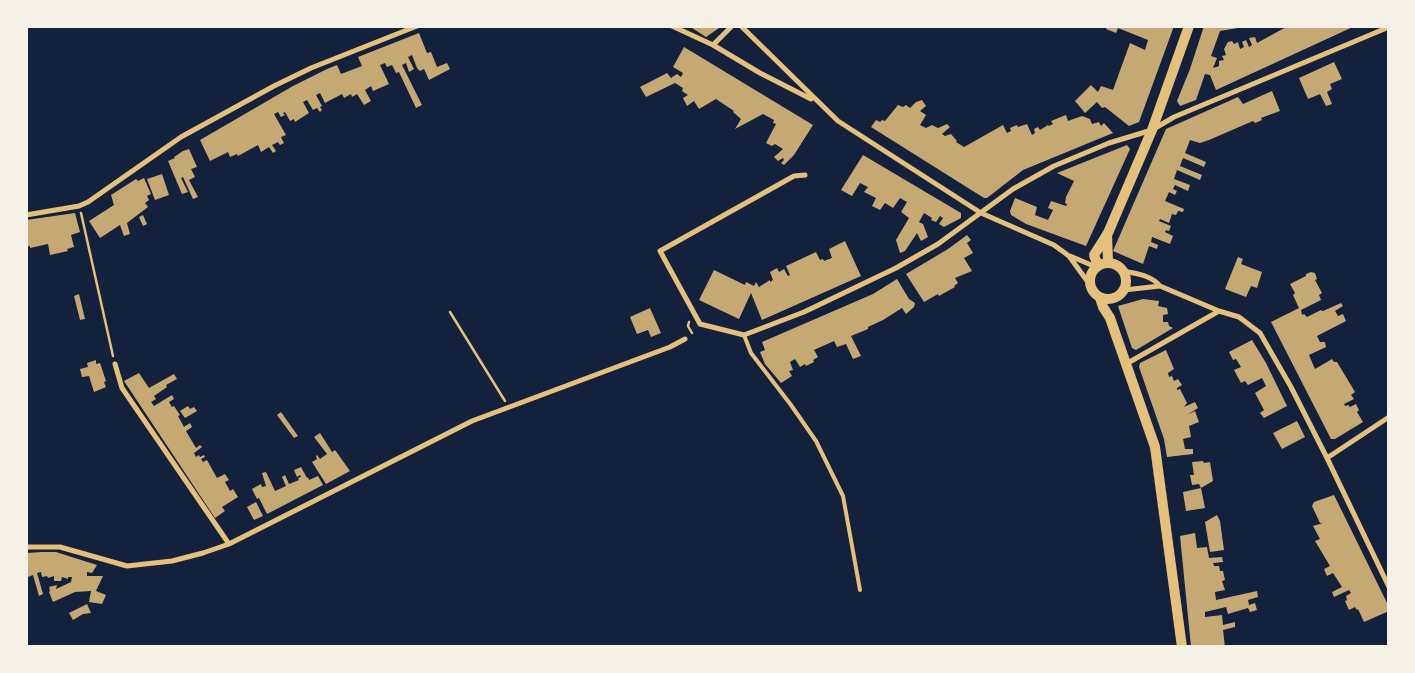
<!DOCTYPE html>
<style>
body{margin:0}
#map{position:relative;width:1415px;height:673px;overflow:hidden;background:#14213d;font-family:Mulish,sans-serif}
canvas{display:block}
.frame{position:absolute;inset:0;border:28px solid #f6f1e7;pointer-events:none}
</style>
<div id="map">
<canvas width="1415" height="673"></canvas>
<div class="frame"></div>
</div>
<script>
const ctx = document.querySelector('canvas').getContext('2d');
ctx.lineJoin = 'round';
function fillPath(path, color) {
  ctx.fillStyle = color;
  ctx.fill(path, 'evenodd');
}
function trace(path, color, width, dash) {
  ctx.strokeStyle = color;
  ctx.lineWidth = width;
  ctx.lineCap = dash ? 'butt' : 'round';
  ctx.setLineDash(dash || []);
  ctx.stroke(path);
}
fillPath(new Path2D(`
 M689 26H722L706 37Z
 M1108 26H1174L1139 122 1129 126 1105 107 1102 108 1097 102 1085 113 1075 101 1091 85 1098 92 1101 86 1113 90 1130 43 1145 50 1148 40 1118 28 1116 33 1106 29Z
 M1204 26H1238V28L1220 31 1211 56 1217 58 1213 68 1219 66V61L1224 60 1222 56 1226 55 1224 49 1228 42 1232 41 1234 44 1238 42 1240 49 1244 47 1242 42 1246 40 1249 47 1252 45 1249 38 1255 37 1257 43 1288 26H1355L1216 90 1210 75 1205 74 1196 100 1180 106 1177 101 1190 69Z
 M419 33 427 53 431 52 437 67 447 63 450 69 429 80 424 69 420 71 417 68 412 55 408 57 414 69 409 72 406 63 402 65 422 105 416 108 399 72 396 73 392 65 387 67 385 63 380 65 389 84 373 91 371 86 365 90 371 101 364 105 357 94 352 97 351 94 344 98 342 94 325 103 320 93 316 95 322 106 320 107 322 110 320 112 317 108 313 110 307 100 303 102 309 113 295 122 294 119 290 121 285 112 283 113 285 115 281 117 278 112 274 114 286 135 281 137 284 143 280 145 278 142 272 145 276 151 273 153 269 147 261 152 258 145 238 156 237 154 230 157 228 152 210 161 200 140 293 86 327 69 337 65 341 74 362 66 358 57Z
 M684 47 813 125 794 155 784 165 781 163 784 160 783 158 778 161 774 157 783 149 775 144 772 146 766 143 776 124 773 123 774 120 763 114 735 129 741 119 733 112 734 111 716 99 699 109 694 101 687 106 683 98 688 95 682 91 683 88 675 83 646 97 640 87 667 73 671 78 677 74 681 77 683 73 673 67Z
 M1334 62 1342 79 1330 84 1332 89 1327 92 1332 104 1326 106 1320 94 1308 99 1299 78Z
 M1272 91 1280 111 1261 118 1262 120 1255 123 1253 121 1209 140 1200 143 1190 140 1185 153 1206 162 1204 167 1183 158 1180 166 1202 175 1200 180 1177 170 1174 179 1190 185 1188 191 1175 185 1173 189 1177 191 1175 195 1169 192 1165 201 1184 209 1183 212 1178 211 1176 215 1172 214 1169 223 1160 219 1159 221 1171 226 1169 231 1166 230 1165 232 1173 236 1170 244 1152 237 1151 242 1158 245 1157 249 1149 246 1143 264 1113 251 1166 129 1238 97 1243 104Z
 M922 100 926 106 920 111 926 115 920 125 926 128 932 125 938 128 947 124 950 127 942 134 945 136 951 134 957 141 956 142 964 147 1003 125 1007 133 1011 131 1010 128 1017 125 1018 127 1027 124 1032 135 1035 133 1034 129 1038 127 1040 130 1048 125 1049 126 1053 124 1051 121 1066 115 1068 121 1082 116 1090 119 1092 124 1099 122 1101 126 1104 123 1113 133 1023 170 987 198H984L871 127 876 120 880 122 882 120 885 121 898 105 903 107 906 105 910 108 916 102Z
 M1127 145 1130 149 1086 246 1026 224 1011 215 1010 211 1015 198 1037 207 1035 215 1048 220 1053 210 1048 208 1051 201 1066 206 1067 204 1065 203 1066 197 1074 181 1057 173Z
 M189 149 197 167 191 169 195 177 189 180 198 197 193 199 183 177 181 178 188 192 182 194 168 161 175 158 174 157 183 151Z
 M863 155 961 213V218L944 227 939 224 943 218 940 216 936 222 931 220 932 218 924 213 919 222 923 224 928 237 921 241 917 233 905 251 900 253 896 240 909 218 901 212 907 202 900 198 893 208 885 203 880 210 872 206 876 198 864 192 868 187 860 183 852 196 841 190Z
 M162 174 169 195 155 200 147 179Z
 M144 178 151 194 147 196 149 200 145 203 148 207 127 223 130 234 124 236 120 225 100 238 89 221 114 205 111 195 136 179 138 181Z
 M75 213 80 232 71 235 74 247 67 249 68 251 50 255 48 244 30 248V246L26 247V220Z
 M143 215 147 224 143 226 139 217Z
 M967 235 971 240 967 243 973 253 964 258 972 271 955 278 958 283 954 286 955 287 939 296 938 294 924 302 906 274 948 249Z
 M845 241 861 276 762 320 751 293 739 319 699 300 714 270 745 285 746 282 754 286 756 282 759 287 770 280V282L773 280 770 272 777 268 779 272 784 269 788 276 790 275 786 266 816 252 820 260 823 259 824 261 832 258 829 249Z
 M1238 257 1243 259 1241 264 1262 272 1257 288 1251 286 1246 297 1225 289Z
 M1311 272 1315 273 1317 279 1315 280 1322 293 1319 295 1321 300 1301 310 1302 315 1304 314 1307 317 1321 310 1323 311 1341 303 1343 306 1335 311 1338 316 1343 314 1346 321 1317 336 1320 342H1325L1326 347 1309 355 1315 369 1332 359 1334 362H1337L1355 392 1351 395 1354 399 1344 404 1345 406 1348 405 1350 407 1356 404 1359 410 1357 412 1363 422 1335 439H1331L1271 322 1299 308 1293 295 1295 293 1290 284 1306 276V274Z
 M897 279 909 299 915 303 914 307 906 314 902 308 883 320 868 327V329L851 336 861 356 853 359 846 344 837 347 834 341 814 350 818 357 813 360 814 362 806 366 805 364 800 367 795 359 790 362 793 370 789 371 792 376 781 383 765 364 760 352 765 350 762 342 873 294Z
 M79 294 85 319 80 320 74 296Z
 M1143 299 1159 301 1158 306 1167 308 1168 314 1163 315V322H1168L1169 326 1173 328 1136 350 1132 348 1118 306Z
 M650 308 661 333 651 337 648 330 637 334 630 317Z
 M1252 340 1266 363 1287 406 1264 418 1260 413 1264 410 1255 393 1266 386 1262 378 1248 385 1245 381 1241 383 1234 370 1241 367 1236 359 1233 360 1229 352Z
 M1166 350 1174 369 1168 373 1169 377 1172 376 1174 381 1178 379 1182 385 1177 388V390L1180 389 1187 403 1184 407 1195 402 1198 408 1187 415 1195 411 1199 422 1189 426 1191 437 1183 439 1185 449H1193V454L1167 457 1164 439 1139 367 1140 363Z
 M96 360V364L100 363 106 381 104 382 106 387 94 392 89 376 82 377 80 369 88 367 87 363Z
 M139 373 149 388 174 374 177 379 166 385 167 387 154 396 156 399 151 402 154 406 172 395 174 399 169 402 172 407 174 406 180 415 178 416 184 427 190 423 192 427 186 431 196 448 200 445 202 447 194 453 196 457 199 455 200 457 204 455 205 457 201 459 203 462 207 460 217 478 225 474 229 480 225 482 230 491 233 489 238 497 222 507 225 511 215 518 124 381Z
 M188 406 190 409 194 407 197 411 185 418 180 411Z
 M281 412 298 436 294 438 277 415Z
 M1297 421 1305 437 1282 449 1273 433Z
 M320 433 332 452 335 450 350 471 326 484 312 462 317 459 316 456 317 455 320 459 327 454 314 437Z
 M1203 461 1204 463 1210 462 1213 481 1201 488 1199 484 1192 485 1190 475H1194L1192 462Z
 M301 467 307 478 308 477 309 480 318 476 323 485 267 514 259 498 257 499 252 489 261 484 262 487 266 486 262 473 266 472 275 491 286 486 282 477 285 475 289 484 299 480 298 478 301 477 300 475 297 477 294 470Z
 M1201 488 1205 508 1186 511 1183 492Z
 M1334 495 1389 607V611L1364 622 1358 609 1357 610 1355 607 1349 610 1345 601 1347 600 1346 596 1351 593 1349 590 1334 597 1332 592 1342 587 1333 573 1327 576 1324 569 1330 566 1315 541 1320 539 1313 526 1323 523H1320L1312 506 1314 502Z
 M256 502 263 516 254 520 247 507Z
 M1217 515 1220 521 1224 550 1210 552 1205 522Z
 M1195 533 1197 548 1207 547 1209 558 1222 557 1223 562 1213 563 1214 566H1219L1220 571H1223L1225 580 1222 581 1225 590 1215 592 1216 600 1257 591 1258 597 1248 600 1249 605 1255 603 1257 610 1250 612 1248 608 1228 614 1226 607 1205 612V617L1222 615 1223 625 1235 622V627L1223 630 1225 647H1191L1180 536Z
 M42 552H56L97 565 92 573 87 572V576H103L96 591 106 595 102 604 89 602 91 591 75 592 53 602 49 592 50 591 49 587 57 585 56 589 71 582 72 577H68V579L62 577 61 581H54V576L48 578 47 576 42 577 41 572 37 573 43 594 39 596 33 575 28 577 26 569V553Z
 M87 604 91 613 83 614 73 620 69 613Z`), '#c6a872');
trace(new Path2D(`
 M81 213 113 356
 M450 312 505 401
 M689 322 688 326 692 333`), '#e5c07b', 2.5);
trace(new Path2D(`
 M744 335 751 353 791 405 816 441 843 496 860 590`), '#e5c07b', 4);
trace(new Path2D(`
 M672 26 713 45
 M732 26 713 45 760 73 811 99
 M741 26 838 121 981 213 1054 245 1069 256 1090 285
 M805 175 794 176 660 251 700 324 744 335 804 312 896 268 938 244 1013 189 1054 166 1109 143 1152 130 1174 117 1389 27
 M26 215 79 206 88 202 181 137 274 86 311 68 417 26
 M1070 256 1096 267
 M1123 271C1137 274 1151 275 1160 286L1219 311 1239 317 1260 333 1291 387 1327 458 1389 587
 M1124 290 1160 286
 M115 364 122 388 229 544
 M1126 364 1219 311
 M1327 458 1389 417
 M26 547H60L127 566 172 561 203 553 229 544 472 421 670 347 685 339`), '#e5c07b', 5);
trace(new Path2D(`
 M1107 234 1108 262
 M1090 281a18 18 0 1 1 36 0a18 18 0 1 1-36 0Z
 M1098 266 1094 255 1108 233 1152 130 1189 26
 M1100 298 1103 307 1110 318 1155 447 1182 647`), '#e5c07b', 10);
</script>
